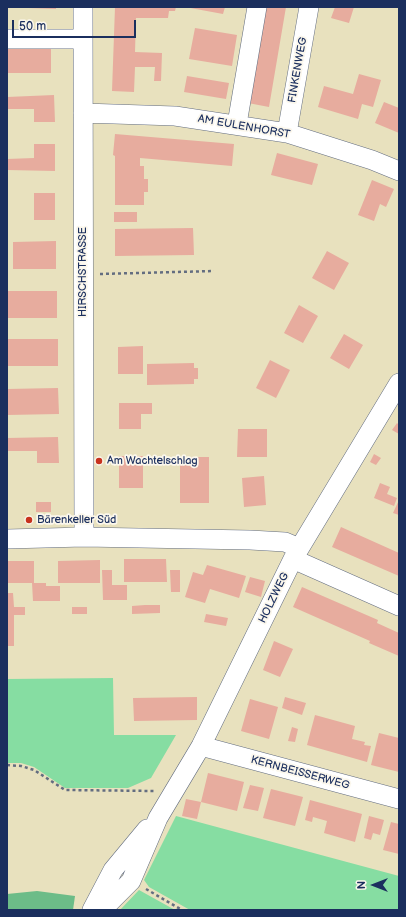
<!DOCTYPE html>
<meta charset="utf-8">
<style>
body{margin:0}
#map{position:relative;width:406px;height:917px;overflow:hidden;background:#e8e1be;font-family:"Balsamiq Sans",sans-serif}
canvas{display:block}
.frame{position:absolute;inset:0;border:8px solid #1b2f5e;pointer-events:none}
.north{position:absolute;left:354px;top:865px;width:40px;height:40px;-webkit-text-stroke:3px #fbf7ec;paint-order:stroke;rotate:270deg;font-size:11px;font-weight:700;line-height:16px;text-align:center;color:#1b2f5e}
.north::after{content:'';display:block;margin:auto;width:14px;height:18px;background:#1b2f5e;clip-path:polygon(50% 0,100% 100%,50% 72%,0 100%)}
.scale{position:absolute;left:12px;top:20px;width:124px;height:18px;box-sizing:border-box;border:2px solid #1b2f5e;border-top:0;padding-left:5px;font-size:12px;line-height:14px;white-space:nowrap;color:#1b2f5e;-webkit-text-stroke:3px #fbf7ec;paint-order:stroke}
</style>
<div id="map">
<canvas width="406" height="917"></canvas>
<div class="frame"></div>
<div class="north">N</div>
<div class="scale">50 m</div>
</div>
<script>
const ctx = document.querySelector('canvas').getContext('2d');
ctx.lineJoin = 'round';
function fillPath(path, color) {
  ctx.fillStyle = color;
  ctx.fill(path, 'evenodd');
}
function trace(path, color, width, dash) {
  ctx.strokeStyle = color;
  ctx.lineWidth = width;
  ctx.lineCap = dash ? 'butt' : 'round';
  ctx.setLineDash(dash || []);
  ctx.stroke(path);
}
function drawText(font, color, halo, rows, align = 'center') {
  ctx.font = font + ' "Balsamiq Sans",sans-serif';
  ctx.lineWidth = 3.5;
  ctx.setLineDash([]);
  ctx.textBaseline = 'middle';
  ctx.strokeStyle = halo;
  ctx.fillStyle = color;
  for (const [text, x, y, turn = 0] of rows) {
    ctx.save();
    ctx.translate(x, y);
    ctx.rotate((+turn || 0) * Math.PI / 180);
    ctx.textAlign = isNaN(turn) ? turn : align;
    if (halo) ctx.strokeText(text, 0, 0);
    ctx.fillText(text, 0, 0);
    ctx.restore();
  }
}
fillPath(new Path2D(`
 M113 678 114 735H176L151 778 128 788H65L34 767 21 763H7V679Z
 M176 816 399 876V910H190L149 887 144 880Z
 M139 890 175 910H120Z`), '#86dda2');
fillPath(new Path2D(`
 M37 891 75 896 73 910H7V894Z`), '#6cbc88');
fillPath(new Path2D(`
 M28 7H56V9L28 8Z
 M115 7H176L175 11H169L168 18H136L135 52 162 53 161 81H154L155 67H135L134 92 112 91Z
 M185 7H225L223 14Z
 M265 7H286L269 107 248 103Z
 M335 7H354L349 23 331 18Z
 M195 28 237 35 232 66 189 59Z
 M7 49H51V73H7Z
 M359 74 381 80 373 107 362 104 358 119 318 107 324 86 353 94Z
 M187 76 229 83 226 99 184 92Z
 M54 95 55 122H34V109H7V97Z
 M384 102 399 108V133L375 123Z
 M115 134 234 144 232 166 140 158V166H144V179H148V192H144V205H115V156L113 155Z
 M34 144H55V171L7 170V159L34 158Z
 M277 153 318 164 312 185 271 175Z
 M372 180 394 189 386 207 380 204 374 221 358 215Z
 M34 193H55V220H34Z
 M114 212H137V222H114Z
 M193 228 194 255 115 256V229Z
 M56 241V269H13V242Z
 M327 251 349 263 334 290 312 278Z
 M7 291H57V318H7Z
 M299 305 318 316 303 343 284 333Z
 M344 334 363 345 349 369 330 358Z
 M7 339H58V366H7Z
 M143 346V374H118V347Z
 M270 360 290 370 276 398 256 388Z
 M194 363V368H198V379H194V384L147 385V364Z
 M58 388 59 414 7 415V389Z
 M119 403H152V414H141V429H119Z
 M397 423 399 425V434L392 430Z
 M238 429H267V457H237Z
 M58 437 59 463H37V451H7V438Z
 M374 454 381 458 376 465 370 462Z
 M119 456H143V488H119Z
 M180 457H209V503H180Z
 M264 476 266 505 244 507 242 478Z
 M380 483 390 487 387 494 397 498 394 506 374 498Z
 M399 500V515L393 513Z
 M36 502H51V512H36Z
 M341 527 399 553V576L332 547Z
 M124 559H166L167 582H124Z
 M100 560V583H58V561Z
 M7 561H34V583H46V586H60V601H33L32 583H7Z
 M207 565 246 576 239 598 210 589 205 603 185 597 193 572 203 575Z
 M102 570H112V585H127V600H103Z
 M170 570H180V592H171Z
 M250 577 265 581 261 597 245 592Z
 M302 587 378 620 377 623 399 633V656L369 643 370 641 293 607Z
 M7 593H13L14 607H25V615H14V646H7Z
 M145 605H160V613L132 614V606Z
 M72 607H87V614H72Z
 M206 614 228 618 226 626 204 622Z
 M274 641 293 649 280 677 263 670Z
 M197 697V720L134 721 133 698Z
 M285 697 306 703 302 715 282 708Z
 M250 699 278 707 269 739 241 731Z
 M315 715 355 726 352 739 365 742 364 745 371 746 367 762 307 745Z
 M292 727 298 729 295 742 288 741Z
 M379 733 399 738V772L371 765Z
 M208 773 244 782 237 811 201 802Z
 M250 785 264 788 258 811 243 808Z
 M271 789 303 797 295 826 263 818Z
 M186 799 201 802 197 819 182 816Z
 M310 800 362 814 355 842 324 833 327 821 313 817 312 822 305 820Z
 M369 816 384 820 380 835 373 833 371 840 364 838Z
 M391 822 399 824V854L383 850Z`), '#e7ac9e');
const minor = new Path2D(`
 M83 7 84 537
 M7 39H82
 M83 113 175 116 287 133 372 160 399 171
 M237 124 257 7
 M287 133 309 7
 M7 539 84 537 250 540 285 542 299 548
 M293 559 399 606
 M201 746 399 799
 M92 910 113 870 147 829
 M102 910 131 881 158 818 201 746 293 559 399 383`);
trace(minor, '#636d80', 20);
trace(new Path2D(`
 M100 274 214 271
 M7 765 21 766 34 770 65 790 155 791
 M146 889 182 910`), '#636d80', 2.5, [3, 3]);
trace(minor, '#fff', 19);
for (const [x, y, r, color] of [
 [99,461,4,"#c8321e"],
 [29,520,4,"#c8321e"]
]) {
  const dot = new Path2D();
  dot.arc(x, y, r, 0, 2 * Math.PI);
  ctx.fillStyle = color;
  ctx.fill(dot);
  trace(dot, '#fbf7ec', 1.5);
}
drawText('11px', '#1b2f5e', '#fbf7ec', [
 ["FINKENWEG",298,70,-80],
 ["AM EULENHORST",244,127,10],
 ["HIRSCHSTRASSE",83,272,-90],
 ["HOLZWEG",274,598,-64],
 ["KERNBEISSERWEG",300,773,15]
]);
drawText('11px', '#1b2f5e', '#fbf7ec', [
 ["Am Wachtelschlag",107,461],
 ["Bärenkeller Süd",37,520]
], 'left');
</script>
